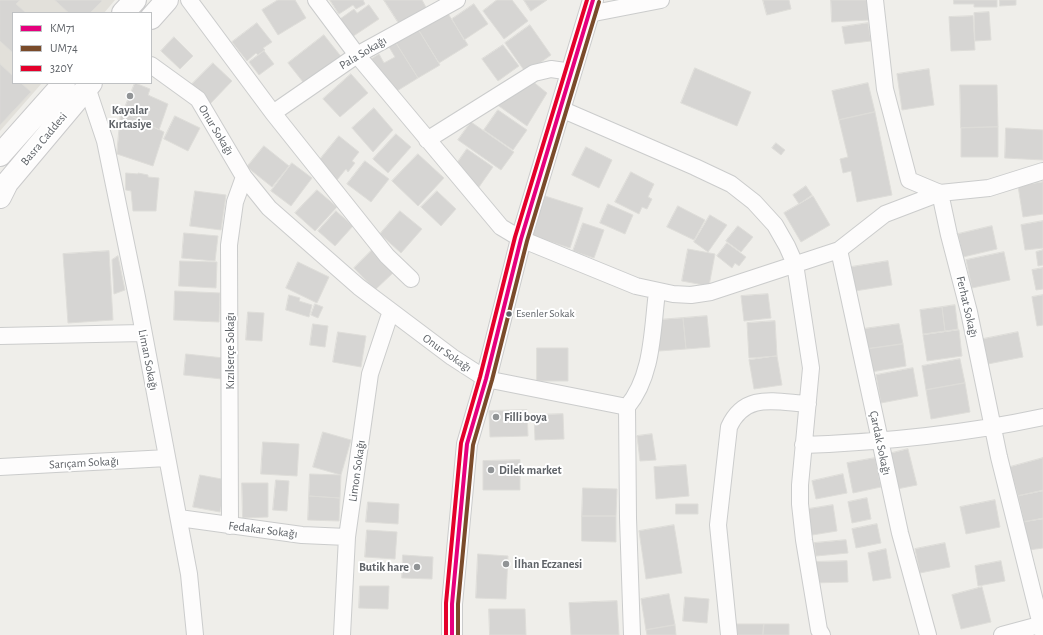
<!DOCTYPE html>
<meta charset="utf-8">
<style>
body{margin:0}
#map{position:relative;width:1043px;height:635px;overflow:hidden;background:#efeeea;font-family:"Alegreya Sans",sans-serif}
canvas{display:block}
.legend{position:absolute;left:12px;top:12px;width:140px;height:72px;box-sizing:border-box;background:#fff;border:1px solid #bfc1c3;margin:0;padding:5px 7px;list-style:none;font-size:12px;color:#5f6368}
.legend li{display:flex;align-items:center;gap:8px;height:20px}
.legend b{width:20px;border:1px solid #bfc1c3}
</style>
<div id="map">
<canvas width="1043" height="635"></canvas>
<ul class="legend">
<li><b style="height:5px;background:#e5007d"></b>KM71</li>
<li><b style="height:5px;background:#7a4b2a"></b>UM74</li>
<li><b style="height:5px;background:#e4002b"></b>320Y</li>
</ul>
</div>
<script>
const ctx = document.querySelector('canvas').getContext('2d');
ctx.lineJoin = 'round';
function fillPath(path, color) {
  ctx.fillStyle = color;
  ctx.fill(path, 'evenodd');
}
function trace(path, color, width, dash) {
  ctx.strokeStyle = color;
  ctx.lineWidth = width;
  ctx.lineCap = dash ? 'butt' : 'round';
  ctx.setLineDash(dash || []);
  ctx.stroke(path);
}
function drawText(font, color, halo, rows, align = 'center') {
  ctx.font = font + ' "Alegreya Sans",sans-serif';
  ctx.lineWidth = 4;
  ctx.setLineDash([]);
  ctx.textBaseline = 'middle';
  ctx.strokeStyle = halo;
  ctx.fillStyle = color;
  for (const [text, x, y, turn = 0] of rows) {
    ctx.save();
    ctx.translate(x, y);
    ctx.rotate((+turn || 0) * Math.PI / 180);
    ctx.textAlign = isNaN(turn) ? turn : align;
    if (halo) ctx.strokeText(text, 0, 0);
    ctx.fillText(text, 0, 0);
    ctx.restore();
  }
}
fillPath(new Path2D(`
 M0 0H115L104 13H13V83H42L0 131Z`), '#e2e0da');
const building = new Path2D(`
 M0 0H20L16 4 26 13H13V53L0 41Z
 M55 0H101L102 1 90 13H69Z
 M278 0H295L306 18 278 35 262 10Z
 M330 0H363L365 4 356 9 353 5 339 14Z
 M384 0H422L427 9 400 25Z
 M497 0H512L528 21 504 39 483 11Z
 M524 0H547L531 11Z
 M763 0H789L791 9 767 15Z
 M831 0H868L869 20 832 22Z
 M954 0H997V7H974V4H954Z
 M1000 0H1016V5L1000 6Z
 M474 4 488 24 464 40 452 19Z
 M369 5 379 19 352 37 340 19 354 9 357 13Z
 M447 12 468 45 439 63 418 29Z
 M989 12 991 40 975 41 974 13Z
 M973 16 975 50 951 51 949 17Z
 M257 23 272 42 263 48 265 50 258 55 256 53 247 61 232 42Z
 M868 23 871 41 845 44 842 27Z
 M530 25 551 55 526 73 505 43Z
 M418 29 440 65 418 78 396 43Z
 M324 35 343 59 307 87 288 63Z
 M174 37 193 56 180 69 161 51Z
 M396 43 418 78 392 94 371 59 379 54 384 63 395 57 389 47Z
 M503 45 519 66 498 81 482 59Z
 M264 51 274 64 259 75 249 62Z
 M213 63 232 81 210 104 191 85Z
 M0 64 13 76V83H21L31 92 0 125Z
 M695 68 751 92 737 126 681 103Z
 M929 69 934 105 902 110 897 74Z
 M351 74 368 93 340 117 323 99Z
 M531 80 547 93 527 126 496 104Z
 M135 83 150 89 148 95 168 104 159 130 123 112Z
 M868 83 875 112 839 120 832 91Z
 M960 85H997L998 127 961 128Z
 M374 108 393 130 373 152 352 128Z
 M498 110 527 130 513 150 484 130Z
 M121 111 164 132 153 166 117 154Z
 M875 112 892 195 857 202 851 171 843 173 840 159 848 157 839 120Z
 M175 116 200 128 188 151 164 139Z
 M471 122 514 152 501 170 458 140Z
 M998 127V157H961V128Z
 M1006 128 1043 130V160L1005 158Z
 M396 134 411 147 388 173 373 159Z
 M339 136 359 152 352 161 355 163 348 172 346 169 337 180 317 163Z
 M776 143 785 150 781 155 772 148Z
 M264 146 289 166 272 187 247 167Z
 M586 147 612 160 599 188 572 175Z
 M467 149 493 167 479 187 453 169Z
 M418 154 444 178 418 206 392 181Z
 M365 161 389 179 371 202 347 184Z
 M292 163 312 178 291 206 271 191Z
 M631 172 654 184 648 197 652 199 647 209 642 207 639 214 615 202Z
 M126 173 138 174V173L148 175V177L159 178 156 211H133L131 191 126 190Z
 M1043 182V214L1023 217 1018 186Z
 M806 186 812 195 799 204 793 195Z
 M317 190 337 207 315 231 295 213Z
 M195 191 226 195 221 230 190 226Z
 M437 191 456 209 441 226 421 207Z
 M545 196 583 208 570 248 532 236Z
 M813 196 830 225 801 242 784 213Z
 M608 204 633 215 625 234 600 223Z
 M678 206 705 220 694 240 667 227Z
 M336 211 353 226 335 246 318 231Z
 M400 211 422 229 401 253 380 234Z
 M710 215 727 225 708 252 694 242Z
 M1043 221V248L1025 250 1021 225Z
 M583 223 604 230 594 258 573 251Z
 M738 226 753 237 741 252 726 241Z
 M992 226 997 249 963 257 958 234Z
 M184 233 218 236 215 261 182 258Z
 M727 243 746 257 739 266 735 263 732 268 717 256Z
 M688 249 715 254 709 286 682 281Z
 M372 250 394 272 375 290 354 268Z
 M1043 250V265L1038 266 1036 252Z
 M109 251 113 320 68 323 63 254Z
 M1004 252 1010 280 972 288 966 260Z
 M118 256 125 290 114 294 112 260Z
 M180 261 217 262 216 288 179 286Z
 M888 261 892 285 855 291 851 267Z
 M298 262 329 277 317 303 286 288Z
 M1043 268V289L1036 290 1032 270Z
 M175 291 220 293 219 322 174 320Z
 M768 294 771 318 744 321 741 296Z
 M289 295 300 298 299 301 312 305 309 317 286 310Z
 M1043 295V325L1037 326 1032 297Z
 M315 304 323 307 318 318 311 315Z
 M955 305 958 329 945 331 942 307Z
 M942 307 945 331 923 334 920 310Z
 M248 312 264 313 262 341 246 340Z
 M707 316 710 347 686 349 683 318Z
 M683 318 686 349 659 351 657 320Z
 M775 321 777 356 749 358 747 323Z
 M313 324 328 326 325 347 310 345Z
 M899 324 903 344 867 349 863 329Z
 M959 330 962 356 927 361 923 335Z
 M338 332 366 336 361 367 333 362Z
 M1018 332 1023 357 988 364 983 339Z
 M903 344 906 366 871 372 867 349Z
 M537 348H568V381H537Z
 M186 354 224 358 222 379 184 375Z
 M777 356 782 385 754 389 749 360Z
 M960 359 965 383 926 390 922 366Z
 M913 368 918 396 881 403 876 375Z
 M965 383 970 412 931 419 926 390Z
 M527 410 528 436 490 437 489 411Z
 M563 414 564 439 535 440 534 415Z
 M323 432 351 440 341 475 313 467Z
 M652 434 656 460 640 461 637 436Z
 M263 442 299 444 297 476 261 474Z
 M908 449 917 485 897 489 888 454Z
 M875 458 881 487 853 493 847 463Z
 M1043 458V490L1018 496 1010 467Z
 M520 460V490H483V461Z
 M686 465 689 496 656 499 654 467Z
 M310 474 341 475 340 498 309 496Z
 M843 474 847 493 816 499 812 481Z
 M200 475 227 480 220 512 193 507Z
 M276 480 289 481 287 511 273 510Z
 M242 483H268V517L243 518Z
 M583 488 617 489 616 516H582Z
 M1043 491V518L1024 522 1018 496Z
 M309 496 340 498 339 521 308 520Z
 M867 498 871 519 852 523 848 502Z
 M995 500 1000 527 966 534 960 507Z
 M368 502 399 504 398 524 366 522Z
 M676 504H698V514H676Z
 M833 505 837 531 806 536 802 510Z
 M582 516H616V542L582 541Z
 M1043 519V548L1029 550 1024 522Z
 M877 524 881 543 856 548 852 529Z
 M674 525 682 573 646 579 639 531Z
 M367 530 397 532 395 559 365 557Z
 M846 540 848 553 816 556 814 543Z
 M945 543 950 567 920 573 915 549Z
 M886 549 891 578 873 581 868 553Z
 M478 554 508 556 506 599 476 598Z
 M403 555 433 557 432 579 402 578Z
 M847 561 848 582 813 583 812 562Z
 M1001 561 1005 581 978 586 975 566Z
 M360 586H389L388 609 359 608Z
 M982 587 991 622 961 629 952 595Z
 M669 594 675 625 646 630 641 599Z
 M685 597 709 599 707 623 683 621Z
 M617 601 619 635H571L569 603Z
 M489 609H525L526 635H490Z
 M737 624H764L763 635H737Z
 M764 624H789V635H763Z
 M675 625 676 635H647L646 630Z`);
fillPath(building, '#d6d5d3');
trace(building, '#deddd9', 1);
const minor = new Path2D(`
 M189 0 273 113 387 256 411 279
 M316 0 357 55 501 227 521 239 636 286 673 294 691 295 711 292 839 250 885 214 940 193 989 188 1043 171
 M875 0 885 89 909 180 940 193 949 235 969 312 999 457 1043 633
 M589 14 661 0
 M151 65 198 99 244 177 269 208 359 287 452 357 486 379 627 407 628 518 632 635
 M87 87 105 141 137 297 189 574 195 635
 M561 109 695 167 731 184 754 202 775 225 787 246 795 264 811 368 800 485V504L804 540 819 630 822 635
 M273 113 357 55 457 0
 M427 140 534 73 551 69 572 72
 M839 250 900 533 928 635
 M0 336 143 333
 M627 407C653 376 652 331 657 292
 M803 445C884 442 964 434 1043 417
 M0 467 167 458
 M179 518 302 535 347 537
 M230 526 229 245 235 202 244 177
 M342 635 347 537 370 374 391 311
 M729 635 718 525 729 427C745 392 775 402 808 404
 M1002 635 1043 624`);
const tertiary = new Path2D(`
 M452 635V604L467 444 486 379 521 239 593 0`);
const secondary = new Path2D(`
 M123 13 135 0
 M151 18 167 0
 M0 155 64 83
 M0 197 7 183 91 83`);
trace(minor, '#cbcccc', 18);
trace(tertiary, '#cbcccc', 22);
trace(secondary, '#cacacb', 24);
trace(minor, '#fdfcfc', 16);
trace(tertiary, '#fdfcfc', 20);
trace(secondary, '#fdfcfc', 22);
trace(new Path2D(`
 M452 635V604L467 444 486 379 521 239 593 0`), '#e5007d', 4);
trace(new Path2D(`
 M458 635V604L473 445 492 380 527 241 599 2`), '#7a4b2a', 4);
trace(new Path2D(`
 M446 635V603L461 443 480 377 515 237 587 0`), '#e4002b', 4);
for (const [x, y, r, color] of [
 [130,96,4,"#919496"],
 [509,314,3.5,"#5f6368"],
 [496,417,4,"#919496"],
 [491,470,4,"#919496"],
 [506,564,4,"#919496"],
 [417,567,4,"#919496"]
]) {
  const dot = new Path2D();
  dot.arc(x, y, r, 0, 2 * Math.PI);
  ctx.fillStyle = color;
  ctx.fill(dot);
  trace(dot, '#fff', 1.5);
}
drawText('11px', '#5f6368', '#fff', [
 ["Esenler Sokak",516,314]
], 'left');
drawText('12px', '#5f6368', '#fff', [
 ["Pala Sokağı",363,53,-31],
 ["Onur Sokağı",216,130,59],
 ["Basra Caddesi",44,139,-50],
 ["Ferhat Sokağı",967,307,77],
 ["Kızılserçe Sokağı",230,351,-90],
 ["Onur Sokağı",447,353,35],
 ["Liman Sokağı",148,360,79],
 ["Çardak Sokağı",880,443,78],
 ["Sarıçam Sokağı",84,463,-3],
 ["Limon Sokağı",357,471,-82],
 ["Fedakar Sokağı",263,530,7]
]);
drawText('bold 12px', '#5f6368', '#fff', [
 ["Kayalar",130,110,"center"],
 ["Kırtasiye",130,124,"center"],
 ["Filli boya",504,417],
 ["Dilek market",499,470],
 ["İlhan Eczanesi",514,564],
 ["Butik hare",409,567,"right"]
], 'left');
</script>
